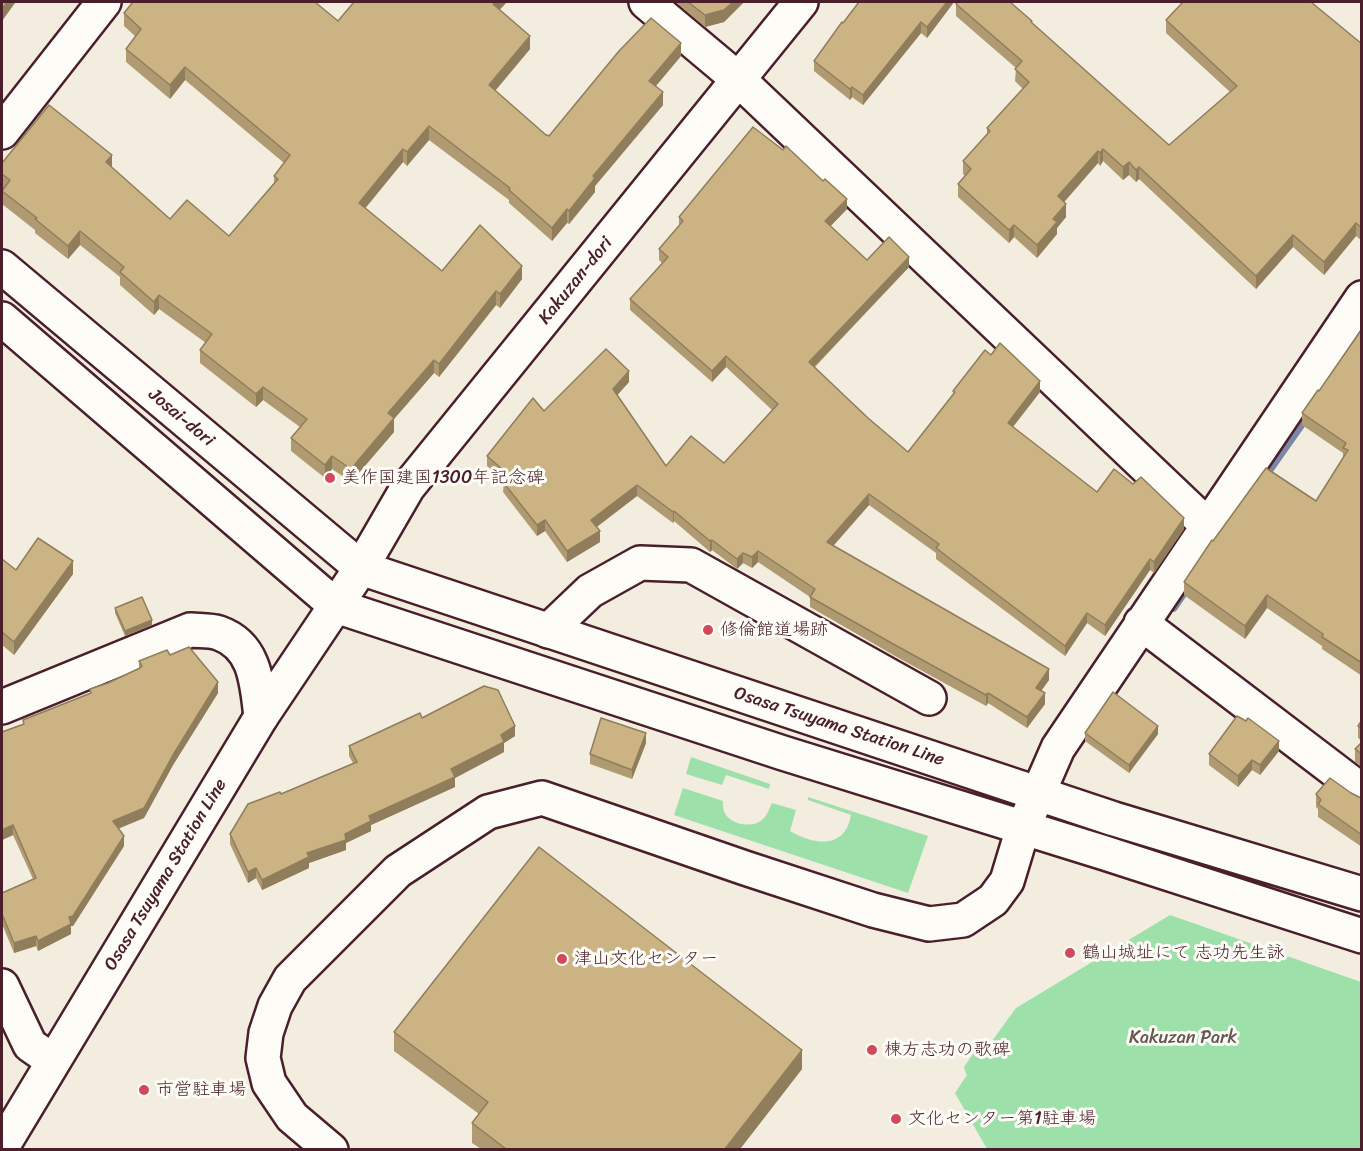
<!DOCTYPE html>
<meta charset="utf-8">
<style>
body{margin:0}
#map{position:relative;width:1363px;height:1151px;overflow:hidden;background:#f3ede0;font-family:Sriracha,sans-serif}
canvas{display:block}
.frame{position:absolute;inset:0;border:3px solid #4a1f2b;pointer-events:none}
</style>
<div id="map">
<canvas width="1363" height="1151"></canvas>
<div class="frame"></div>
</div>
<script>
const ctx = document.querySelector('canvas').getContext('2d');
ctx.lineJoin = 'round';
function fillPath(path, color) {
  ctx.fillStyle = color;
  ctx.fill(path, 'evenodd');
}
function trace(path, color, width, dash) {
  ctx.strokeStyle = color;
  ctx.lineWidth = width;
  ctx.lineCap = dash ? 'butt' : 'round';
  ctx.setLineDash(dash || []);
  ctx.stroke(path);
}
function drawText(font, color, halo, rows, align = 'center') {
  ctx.font = font + ' Sriracha,"Klee One",sans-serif';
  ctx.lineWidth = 6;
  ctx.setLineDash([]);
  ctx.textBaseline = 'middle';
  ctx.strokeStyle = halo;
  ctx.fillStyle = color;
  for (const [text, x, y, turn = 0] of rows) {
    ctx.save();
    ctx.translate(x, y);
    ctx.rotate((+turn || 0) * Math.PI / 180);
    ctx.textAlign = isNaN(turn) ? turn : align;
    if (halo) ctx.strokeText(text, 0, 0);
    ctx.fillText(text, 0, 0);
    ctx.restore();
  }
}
fillPath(new Path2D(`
 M691 757 770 784 769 789 726 775 722 785 686 774Z
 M683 788 723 801C723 806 723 811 726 815 733 825 753 828 762 820 767 816 769 809 772 803L796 810 790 831C814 845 845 850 851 815L808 800V797L928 836 908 893 674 815Z
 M1170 915 1361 982V1149H987L955 1093 967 1075 966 1074 964 1067 979 1045 985 1043 989 1045 1016 1008Z`), '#9de0aa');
trace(new Path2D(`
 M1261 480 1309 412
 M1173 607 1192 579`), '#7c86a6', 10);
const minor = new Path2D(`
 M646 2 739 80 1207 525
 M2 132 104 2
 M1141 623 1362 791
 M548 631 590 591 640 563 691 565 929 698
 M2 707 190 630C199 631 210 630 219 633 256 646 257 684 261 717
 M2 986 30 1045 53 1061
 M331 1150 292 1117 269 1083 263 1058 266 1033 275 1006 290 979 398 871 488 812 542 798 745 868 873 910 929 924 963 920 993 900 1007 881 1023 828 1058 748 1362 298`);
const tertiary = new Path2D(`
 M2 267 361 568 408 487 801 2
 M2 319 336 606`);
const secondary = new Path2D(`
 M336 606 783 753 1105 853 1362 936
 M2 1147 261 717 361 568 1114 819 1362 894`);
trace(minor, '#4a1f2b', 38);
trace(tertiary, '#4a1f2b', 38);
trace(secondary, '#4a1f2b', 38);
trace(minor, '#fdfcf7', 33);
trace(tertiary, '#fdfcf7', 33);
trace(secondary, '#fdfcf7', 33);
fillPath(new Path2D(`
 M677 2H744L724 22 705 27 677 3Z
 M954 2 927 38 921 33 863 105 852 97 850 100 814 71V61L843 23Z
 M956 4 1032 23 1169 145 1230 92 1166 33V20L1362 44V241L1356 236 1324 275 1293 247 1256 289 1139 179 1136 182 1129 175 1123 180 1103 161 1100 166 1098 163 1064 202 1066 217 1057 228V234L1037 258 1014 237 1009 243 958 197V184L965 176 963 174V161L987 134V128L1023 89 1015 81 1016 68 956 16Z
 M500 10 530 49 495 91 546 135 549 136 681 56 656 86 663 105 595 186V192L569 224 567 223 552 241 509 203V200L429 140 407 166 403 162 365 208 442 271 522 279 500 308 496 305 439 377 434 373 394 419V432L351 482 332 469 325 478 291 451V438L300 427 263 400 256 407 200 363V350L206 343 159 309 154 315 120 285V277L80 245 68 259 35 233V230L2 204V191L3 189 2 187V163L112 168 170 219 229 236 274 183V176L284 163 185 80 170 99 126 62V49L136 37 124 26V13L338 21Z
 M847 209 830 226 867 260 909 267 815 367 868 418 908 452 953 394V391L991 355 1040 392 1013 427 1097 492 1184 529 1154 573 1150 570 1105 636 1087 623 1065 656 936 559V553L869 505 833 546 1049 680 1041 691 1045 704 1027 728 988 703 986 706 895 656 810 607V597L758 562 752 568 743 563 737 569 712 550 710 552 674 521 673 523 637 496 597 527 600 542 567 562 545 531 537 536 503 492 504 481 487 466V456L544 411 629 382 617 395 666 466 724 463 772 410 726 367 712 382 630 310V299L662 263 659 260V249L679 226V217Z
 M1362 329V676L1322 649V646L1267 608 1245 639 1184 595V582L1213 541 1316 501 1343 459V453L1302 425V413L1319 391Z
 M2 559 16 570 73 574 14 655 2 645Z
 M115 608 152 625 125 636 115 613Z
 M170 655 218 693 173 765 144 818 118 828 124 846 73 926H71V934L38 951 36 946 14 953 2 924V893L33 879 13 835 2 840V732L23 724V720L90 694V689L108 683 139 668V661Z
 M422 718 515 736 504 743V752L455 778V787L371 825V831L346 843V850L309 863V868L262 890 256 878 248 883 230 844V834L281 794 353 763 349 756V746Z
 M1362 720V741L1358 738V726Z
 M1085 733 1158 734 1129 773 1085 741Z
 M1362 742V767L1355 762V749Z
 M646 743 632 779 590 764V754Z
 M1279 751 1260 775 1252 770 1238 787 1209 765V754Z
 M1351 793 1359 797H1362V847L1318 817V809L1316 807V794Z
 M394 1032 802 1069 740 1149H481L472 1143V1123L479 1114 394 1051Z`), '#af9a71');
fillPath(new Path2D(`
 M7 2H15V3L2 21V9Z
 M496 2H507L493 17V4Z
 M733 2H744L724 22 705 27V15Z
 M947 2H954L927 38V27Z
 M921 22V33L863 105V95Z
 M530 36V49L489 98V85Z
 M681 43V56L649 94V81Z
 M185 67V80L170 99V85Z
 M852 87V97L850 100V89Z
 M663 92V105L595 186V192L569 224V211L593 176Z
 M429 126V140L407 166V152Z
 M403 149V162L359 216V203Z
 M1103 149V161L1100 166V153Z
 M1098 151V163L1058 209V196Z
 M112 155V168L106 162Z
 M1129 162V175L1123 180V167Z
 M1139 167V179L1136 182V170Z
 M847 199V209L825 232V221Z
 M1066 204V217L1057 228V234L1037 258V245L1053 219Z
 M567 209V223L552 241V228Z
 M1356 223V236L1324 275V262Z
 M1014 225V237L1009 243V230Z
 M80 231V245L68 259V246Z
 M1293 235V247L1256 289V276Z
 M909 257V267L809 372V362Z
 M522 266V279L500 308V294Z
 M496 291V305L439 377V364Z
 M159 295V309L154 315V302Z
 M726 356V367L712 382V371Z
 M434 360V373L394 419V432L351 482V469L388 413Z
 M629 371V382L613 400V389Z
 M1040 381V392L1008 433V423Z
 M263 387V400L256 407V394Z
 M332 456V469L325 478V465Z
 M637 485V496L591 531V520Z
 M869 494V505L827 553V542Z
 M674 511V521L673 523V512Z
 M1184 518V529L1154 573V562Z
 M545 520V531L537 536V525Z
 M600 531V542L567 562V551Z
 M712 540V550L710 552V541Z
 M758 551V562L752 568V557Z
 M743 553V563L737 569V559Z
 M1150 559V570L1105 636V625Z
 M73 561V574L14 655V642Z
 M1267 595V608L1245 639V626Z
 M1087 613V623L1065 656V646Z
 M152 620V625L125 636V631Z
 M1049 669V680L1036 698V688Z
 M218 682V693L173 765 144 818 113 831V821Z
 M988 693V703L986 706V695Z
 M1045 693V704L1027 728V717Z
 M515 726V736L504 743V752L455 778V787L371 825V831L346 843V850L309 863V868L262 890V880L307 853 345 834 369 816 451 769 501 735Z
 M1158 726V734L1129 773V765Z
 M646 733V743L632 779V770Z
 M1279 741V751L1260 775V765Z
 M1252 760V770L1238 787V776Z
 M13 825V835L2 840V830Z
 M124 836V846L73 926H71V934L38 951V941L69 917Z
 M256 868V878L248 883V872Z
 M36 936V946L14 953V943Z
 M802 1050V1069L740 1149H725Z`), '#8f7d5c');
const building = new Path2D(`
 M2 2H7L2 9Z
 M133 2H315L338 21 354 2H496L493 4 530 36 489 85 546 135H547L549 136 619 51 651 18 681 43 649 81 663 92 593 176 595 178 569 211 567 209 552 228 509 190 510 188 429 126 407 152 403 149 359 203 442 271 480 225 522 266 500 294 496 291 439 364 434 360 388 413 394 418 351 469 332 456 325 465 291 438 307 419 263 387 256 394 200 350 212 334 159 295 154 302 120 272 124 267 80 231 68 246 35 219 37 218 2 191 10 180 2 174V163L49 105 112 155 106 162 170 219 187 200 229 236 278 179 274 176 290 155 185 67 170 85 126 49 141 29 124 13Z
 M688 2H733L724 10 705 15Z
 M859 2H947L927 27 921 22 863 95 852 87 850 89 814 61 842 22 843 23Z
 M958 2H1010L1032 21 1031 22 1169 145 1237 86 1166 20 1183 2H1311L1362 44V228L1356 223 1324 262 1293 235 1256 276 1139 167 1136 170 1129 162 1123 167 1103 149 1100 153 1098 151 1058 196 1066 204 1053 219 1057 222 1037 245 1014 225 1009 230 958 184 971 169 963 161 990 131 987 128 1029 82 1015 69 1022 61 956 4Z
 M753 127 783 150 786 146 823 181 825 179 847 199 825 221 867 260 889 237 909 257 809 362 868 418 908 452 955 392 953 391 985 350 991 355 1000 343 1040 381 1008 423 1097 492 1114 469 1133 484 1141 477 1184 518 1154 562 1150 559 1105 625 1087 613 1065 646 936 548 939 544 869 494 827 542 1049 669 1036 688 1045 693 1027 717 988 693 986 695 895 645 810 597 815 589 758 551 752 557 743 553 737 559 712 540 710 541 674 511 673 512 637 485 591 520 600 531 567 551 545 520 537 525 503 482 510 476 487 456 533 398 544 411 606 349 629 371 613 389 666 466 691 436 724 463 778 404 726 356 712 371 630 299 668 257 659 249 683 221 679 217Z
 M1362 329V663L1322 637 1323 634 1267 595 1245 626 1184 582 1212 540 1213 541 1266 468 1316 501 1348 450 1343 448 1346 443 1302 413 1318 390 1319 391Z
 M38 538 73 561 14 642 2 632V559L16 570Z
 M142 597 152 620 125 631 115 608Z
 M189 647 218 682 173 755 144 808 113 821 124 836 73 916 69 917 71 924 38 941 36 936 14 943 2 914V893L36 878 13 825 2 830V732L24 724 23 720 91 693 90 689 108 683 140 668 142 666 139 661 167 650 170 655Z
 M484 686 498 690 515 726 501 735 504 742 451 769 455 777 369 816 371 821 345 834 346 840 307 853 309 857 262 880 256 868 248 872 230 834 248 804 280 792 281 794 357 762 349 746 420 713 422 718Z
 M1113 692 1158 726 1129 765 1085 733Z
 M1237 716 1246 721 1248 718 1279 741 1260 765 1252 760 1238 776 1209 754Z
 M601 718 646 733 632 770 590 754Z
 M1362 720V728L1358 726Z
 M1362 742V754L1355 749Z
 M1330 778 1351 793 1359 797H1362V835L1318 804 1321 800 1316 794Z
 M539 847 802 1050 725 1149H506L472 1123 488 1102 394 1032Z`);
fillPath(building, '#ccb383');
trace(building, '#8f7d5c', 1.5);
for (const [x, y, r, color] of [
 [330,478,6,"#d1495b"],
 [708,630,6,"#d1495b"],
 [1070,953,6,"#d1495b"],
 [562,959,6,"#d1495b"],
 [872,1050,6,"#d1495b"],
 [144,1090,6,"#d1495b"],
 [896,1119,6,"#d1495b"]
]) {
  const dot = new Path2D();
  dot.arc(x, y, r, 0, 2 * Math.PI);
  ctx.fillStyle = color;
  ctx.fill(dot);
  trace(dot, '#fdfcf7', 2);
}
drawText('18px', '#4a1f2b', '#fdfcf7', [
 ["Kakuzan-dori",576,281,-51],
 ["Josai-dori",181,418,40],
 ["Osasa Tsuyama Station Line",839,727,18],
 ["Osasa Tsuyama Station Line",166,875,-59]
]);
drawText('18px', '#4a1f2b', '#fdfcf7', [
 ["美作国建国1300年記念碑",342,478],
 ["修倫館道場跡",720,630],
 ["鶴山城址にて 志功先生詠",1082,953],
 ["津山文化センター",574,959],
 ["棟方志功の歌碑",884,1050],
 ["市営駐車場",156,1090],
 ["文化センター第1駐車場",908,1119]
], 'left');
drawText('18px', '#635951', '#fdfcf7', [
 ["Kakuzan Park",1183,1038]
]);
</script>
